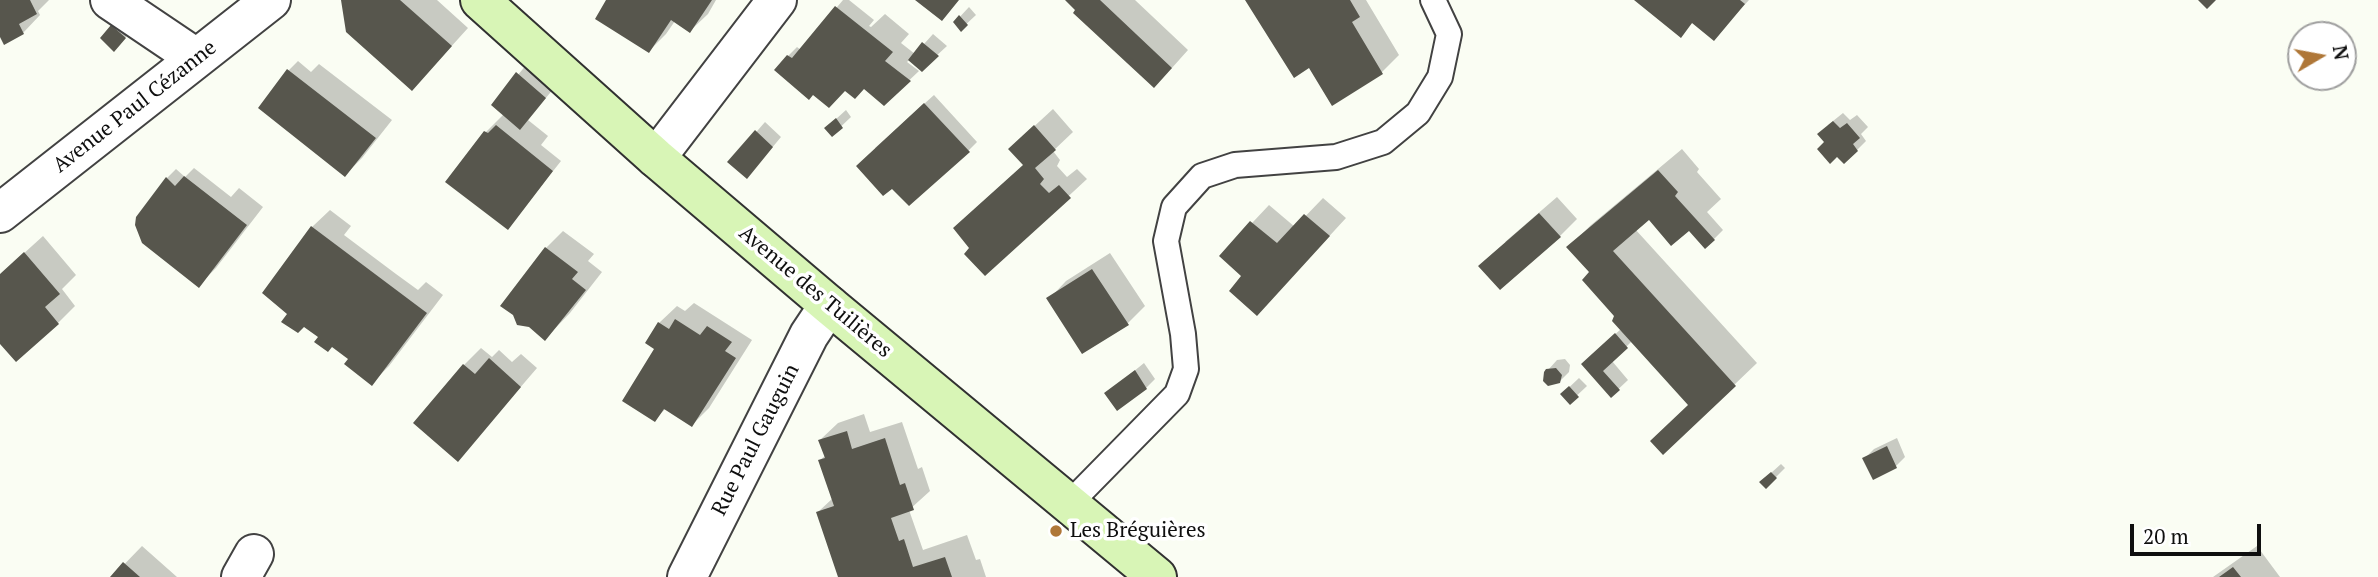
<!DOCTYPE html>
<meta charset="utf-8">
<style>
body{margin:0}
#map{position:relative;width:2378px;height:577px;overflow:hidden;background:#fafdf3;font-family:"PT Serif",serif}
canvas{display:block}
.north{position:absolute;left:2287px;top:21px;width:70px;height:70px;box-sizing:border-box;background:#fff;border:2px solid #9f9f9f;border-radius:50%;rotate:80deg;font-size:19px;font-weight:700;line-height:28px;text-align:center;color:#0f0f0f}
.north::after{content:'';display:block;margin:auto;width:24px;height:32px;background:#af7738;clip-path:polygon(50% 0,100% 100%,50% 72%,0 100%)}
.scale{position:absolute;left:2130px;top:524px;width:131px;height:32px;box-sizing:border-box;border:4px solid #0f0f0f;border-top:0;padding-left:9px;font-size:21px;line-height:24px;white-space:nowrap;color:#0f0f0f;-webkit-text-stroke:5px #fff;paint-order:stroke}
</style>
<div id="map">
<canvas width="2378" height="577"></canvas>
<div class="north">N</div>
<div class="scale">20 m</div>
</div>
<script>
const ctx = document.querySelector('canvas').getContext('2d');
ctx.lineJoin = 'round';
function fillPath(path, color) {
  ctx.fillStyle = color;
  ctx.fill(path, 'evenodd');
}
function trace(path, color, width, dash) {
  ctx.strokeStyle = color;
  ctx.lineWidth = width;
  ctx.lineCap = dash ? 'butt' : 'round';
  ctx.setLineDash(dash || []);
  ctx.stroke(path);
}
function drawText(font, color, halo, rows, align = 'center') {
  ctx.font = font + ' "PT Serif",serif';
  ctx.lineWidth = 7;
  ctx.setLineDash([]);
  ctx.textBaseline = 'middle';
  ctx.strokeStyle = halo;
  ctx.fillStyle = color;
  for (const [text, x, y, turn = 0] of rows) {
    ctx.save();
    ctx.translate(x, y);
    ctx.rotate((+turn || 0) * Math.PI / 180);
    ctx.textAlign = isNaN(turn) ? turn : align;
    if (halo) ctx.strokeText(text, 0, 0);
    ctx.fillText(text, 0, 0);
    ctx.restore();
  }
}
fillPath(new Path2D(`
 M0 0H49L38 11 40 15 23 33H0Z
 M344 0H437L468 28 429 71Z
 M608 0H716L708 14 690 31 675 21 666 34 649 51Z
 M843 0H849L874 20 869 26 871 27 885 14 909 34 901 43 915 54 933 34 947 46 922 69 910 59 907 62 919 71 884 104 864 87 855 96 788 56 797 47 801 50Z
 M1088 0H1135L1188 50 1171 69Z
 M1246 0H1366L1399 55 1382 72 1333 104 1310 66Z
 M1637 0H1749L1714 38 1693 22 1681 35Z
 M969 7 976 15 961 29 955 22Z
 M122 17 134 28 123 40 103 38Z
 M298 61 311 72 319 64 392 120 362 158 345 175 288 71Z
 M527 64 554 88 528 120 548 136 541 145 561 161 508 228 486 132 504 114 493 105Z
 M934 95 977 142 968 151 892 186 875 148Z
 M1053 109 1073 132 1053 151 1060 160 1057 166 1067 177 1077 169 1087 179 993 266 1024 164 1028 132Z
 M846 110 851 117 832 135 836 119Z
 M1843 113 1850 120 1857 115 1868 127 1861 134 1866 141 1857 150 1826 141 1828 125Z
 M765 122 781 137 756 167 730 162Z
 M1682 149 1699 169 1697 172 1721 199 1707 212 1723 230 1714 239 1649 217 1635 229 1757 363 1734 385 1690 405 1632 341 1612 361 1628 380 1611 396 1592 355 1621 329 1591 273 1569 247 1591 225Z
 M194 168 231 197 239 188 263 207 216 268 199 285 167 178 176 169 185 177Z
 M1557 197 1577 219 1560 236 1505 242Z
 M1323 198 1346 218 1288 281 1244 276 1221 256 1269 205 1295 227Z
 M330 210 351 226 344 235 396 274 418 290 426 282 443 295 389 366 372 383 350 358 320 337 298 304 312 227Z
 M563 231 594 254 588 261 602 272 570 313 545 339 546 248Z
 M43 236 76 275 62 289 75 306 58 323 0 341V275Z
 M1110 253 1145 306 1128 323 1049 299 1066 281Z
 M694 303 752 340 709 408 692 425 666 408 655 420 656 349 659 323 677 306 685 311Z
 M481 348 492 357 499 350 512 362 521 354 537 368 458 460 464 365Z
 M1565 359 1570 365 1569 372 1559 382 1548 370 1557 360Z
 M1144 363 1155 379 1146 388 1106 394Z
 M1579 378 1587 386 1570 402 1562 394Z
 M864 414 870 432 902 422 918 469 922 467 930 491 909 510 923 550 967 535 976 560 980 559 986 577H839L818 512 833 498 820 460 826 455 820 440 838 423Z
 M1897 438 1905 457 1896 466 1864 459 1874 449Z
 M1781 464 1785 468 1766 487 1771 473Z
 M142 546 177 577H112Z
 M2257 546 2280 577H2213Z`), '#0003');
fillPath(new Path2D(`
 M0 0H30L37 14 19 24 24 34 4 45 0 37Z
 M341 0H400L452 46 412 91 346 32Z
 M606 0H712L690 33 671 20 649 53 595 19Z
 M915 0H959L942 21Z
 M1065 0H1100L1172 68 1154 88 1073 13 1075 10Z
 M1245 0H1350L1360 17 1352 22 1383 74 1332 106 1309 68 1294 78Z
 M1634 0H1740L1745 4 1714 41 1692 23 1681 38Z
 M2198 0H2216L2207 9Z
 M835 6 893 52 885 61 911 81 884 106 864 89 855 99 845 91 829 108 813 95 809 100 774 70 787 55 792 58Z
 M959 15 968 25 961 32 953 22Z
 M111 25 126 38 114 52 100 38Z
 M922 42 939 56 922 72 908 60Z
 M287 69 376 138 345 177 258 108Z
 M516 72 546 98 520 130 491 105Z
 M924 103 970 152 909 206 892 189 883 196 856 166Z
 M836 118 843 128 832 137 824 128Z
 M1833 121 1840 128 1847 123 1860 138 1853 144 1858 151 1844 164 1837 157 1830 164 1817 149 1824 142 1817 134Z
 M496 125 553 171 508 230 445 182 484 131 488 133Z
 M1034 125 1056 150 1035 168 1044 179 1040 184 1049 193 1059 185 1071 198 985 276 964 254 969 248 953 228 1023 165 1008 149Z
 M755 130 773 147 747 179 727 162Z
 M1658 170 1678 192 1675 196 1715 240 1705 249 1689 231 1671 246 1649 220 1613 251 1736 386 1663 455 1650 441 1688 405 1612 321 1614 316 1582 280 1589 272 1566 247Z
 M184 176 247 225 199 288 142 243 135 225 136 217 166 177 175 186Z
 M1539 213 1561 237 1500 290 1478 266Z
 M1304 214 1330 236 1257 316 1229 291 1241 276 1219 256 1250 221 1277 243Z
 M311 226 427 313 372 386 344 364 348 359 332 347 328 352 314 342 318 337 304 327 298 333 281 322 287 314 262 293Z
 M545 247 578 272 572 279 586 290 545 341 529 327 517 325 513 315 500 306Z
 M24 252 60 294 45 307 59 324 16 362 0 344V274Z
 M1092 269 1129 325 1082 354 1046 298Z
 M675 319 700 335 707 326 732 342 725 351 736 358 692 427 664 409 655 422 622 401 654 349 645 343 658 322 669 329Z
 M1615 333 1628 348 1603 371 1620 390 1611 398 1581 364Z
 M489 358 521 387 458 462 413 423 463 364 475 374Z
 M1556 368 1562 375 1560 383 1548 386 1543 381 1544 372 1546 369Z
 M1135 370 1147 389 1117 411 1104 393Z
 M1569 386 1579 397 1570 405 1560 394Z
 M847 431 852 449 885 438 900 485 905 483 914 510 891 518 899 541 904 539 913 567 945 557 952 577H838L816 512 834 506 818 460 825 458 818 440Z
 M1887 446 1897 468 1873 480 1862 458Z
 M1771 472 1777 478 1766 489 1759 482Z
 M123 562 140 577H110Z
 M2233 567 2241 577H2219Z`), '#57564d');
const lane = new Path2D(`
 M1069 504 1177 394 1186 369 1183 334 1166 241 1174 207 1202 176 1235 165 1336 157 1383 142 1418 113 1440 77 1449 34 1433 0`);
const street = new Path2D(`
 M110 0 196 58
 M656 158 777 0
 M0 213 271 0
 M241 577 254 554
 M687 577 809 335 829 305`);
const secondary = new Path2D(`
 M480 0 656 158 829 305 1157 577`);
trace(lane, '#424242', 28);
trace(street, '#424242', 42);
trace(secondary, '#313131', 42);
trace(lane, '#fff', 24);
trace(street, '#fff', 38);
trace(secondary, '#d8f5b6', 38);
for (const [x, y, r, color] of [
 [1056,531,7,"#af7738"]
]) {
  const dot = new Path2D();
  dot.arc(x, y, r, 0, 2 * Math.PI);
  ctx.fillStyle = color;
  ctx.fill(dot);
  trace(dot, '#fff', 2.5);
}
drawText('21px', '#0f0f0f', '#fff', [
 ["Avenue Paul Cézanne",135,107,-38],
 ["Avenue des Tuilières",815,292,40],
 ["Rue Paul Gauguin",756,440,-63]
]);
drawText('21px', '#0f0f0f', '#fff', [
 ["Les Bréguières",1070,531]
], 'left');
</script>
